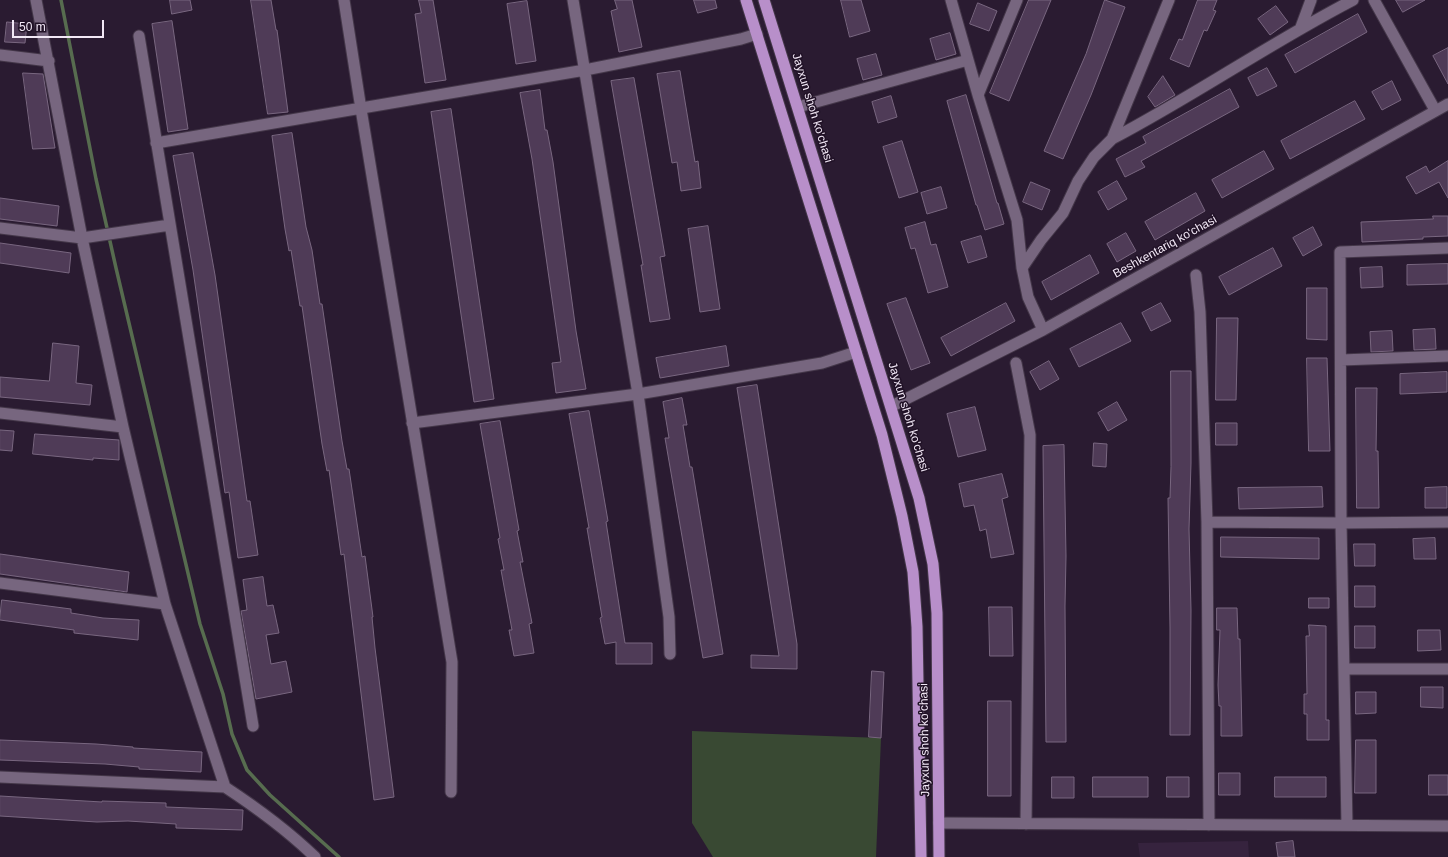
<!DOCTYPE html>
<style>
body{margin:0}
#map{position:relative;width:1448px;height:857px;overflow:hidden;background:#2a1b31;font-family:Helvetica,sans-serif}
canvas{display:block}
.scale{position:absolute;left:12px;top:20px;width:92px;height:18px;box-sizing:border-box;border:2px solid #f2e8f6;border-top:0;padding-left:5px;font-size:12px;line-height:14px;white-space:nowrap;color:#f2e8f6;-webkit-text-stroke:3px #211227;paint-order:stroke}
</style>
<div id="map">
<canvas width="1448" height="857"></canvas>
<div class="scale">50 m</div>
</div>
<script>
const ctx = document.querySelector('canvas').getContext('2d');
ctx.lineJoin = 'round';
function fillPath(path, color) {
  ctx.fillStyle = color;
  ctx.fill(path, 'evenodd');
}
function trace(path, color, width, dash) {
  ctx.strokeStyle = color;
  ctx.lineWidth = width;
  ctx.lineCap = dash ? 'butt' : 'round';
  ctx.setLineDash(dash || []);
  ctx.stroke(path);
}
function drawText(font, color, halo, rows, align = 'center') {
  ctx.font = font + ' Helvetica,sans-serif';
  ctx.lineWidth = 3;
  ctx.setLineDash([]);
  ctx.textBaseline = 'middle';
  ctx.strokeStyle = halo;
  ctx.fillStyle = color;
  for (const [text, x, y, turn = 0] of rows) {
    ctx.save();
    ctx.translate(x, y);
    ctx.rotate((+turn || 0) * Math.PI / 180);
    ctx.textAlign = isNaN(turn) ? turn : align;
    if (halo) ctx.strokeText(text, 0, 0);
    ctx.fillText(text, 0, 0);
    ctx.restore();
  }
}
fillPath(new Path2D(`
 M1248 841 1249 857H1140L1138 843Z`), '#36233e');
fillPath(new Path2D(`
 M692 731 881 738 876 857H713L692 823Z`), '#394933');
trace(new Path2D(`
 M61 0 96 179 116 268 200 624 223 694 232 734 247 770 270 795 339 857`), '#576c4f', 3.5);
const building = new Path2D(`
 M170 0H190L192 10 172 14Z
 M251 0H271L276 30H277L288 112 268 114Z
 M419 0H433L446 80 425 83 415 14 421 13Z
 M615 0H632L642 47 619 52 611 11 617 9Z
 M694 0H715L717 8 698 13Z
 M841 0H861L870 31 850 37Z
 M1029 0H1051L1009 101 990 93Z
 M1105 0 1125 7 1091 95 1063 159 1044 151 1086 54Z
 M1198 0H1217L1213 10 1216 11 1207 31 1204 30 1189 67 1170 59 1179 39 1182 40Z
 M1396 0H1425L1403 12Z
 M527 1 536 61 516 64 507 4Z
 M978 3 997 11 989 31 970 24Z
 M1276 6 1288 22 1270 35 1258 19Z
 M1358 14 1367 32 1295 73 1285 55Z
 M172 21 188 129 168 132 152 24Z
 M7 22 27 24 25 43 5 42Z
 M950 33 956 54 936 60 930 39Z
 M1448 48V84L1433 56Z
 M876 54 882 75 863 80 857 59Z
 M1267 68 1277 86 1257 96 1248 78Z
 M680 71 695 162 698 161 701 188 681 191 677 162 672 163 657 74Z
 M23 73 43 74 55 148 33 149Z
 M1163 76 1175 95 1155 107 1148 97Z
 M634 78 665 256 660 257 670 319 650 322 641 265H643L611 81Z
 M1392 81 1401 100 1382 110 1372 92Z
 M1230 89 1239 107 1141 161 1145 167 1125 177 1116 159 1146 143 1143 137Z
 M540 90 545 130H547L553 162 576 331 586 389 556 393 552 363 561 362 532 159 520 93Z
 M966 95 997 203H998L1004 224 985 230 977 205H976L947 101Z
 M891 96 897 117 878 123 872 102Z
 M1355 101 1365 119 1290 159 1281 141Z
 M451 109 494 399 474 402 431 112Z
 M292 133 306 227 312 250 320 304H322L342 441 347 469H349L362 557 365 556 373 617H372L375 648 394 797 374 800 344 554 341 555 329 470 327 471 322 444 302 306H300L291 250 289 251 285 229 272 136Z
 M902 141 918 192 899 198 883 147Z
 M1264 151 1274 169 1222 198 1212 180Z
 M193 153 215 275 247 501H250L258 555 238 558 229 492 225 493 193 270 173 156Z
 M1448 161V198L1439 182 1416 194 1406 177 1426 166 1429 172Z
 M1117 181 1127 199 1108 210 1098 192Z
 M1031 182 1050 190 1042 210 1023 202Z
 M941 187 947 208 927 214 921 193Z
 M1196 193 1205 211 1155 240 1145 222Z
 M0 198 59 206 57 226 0 219Z
 M1433 216H1448V236L1423 237V239L1362 242 1361 222 1433 219Z
 M925 222 931 245 936 244 948 287 928 293 915 248 911 249 905 228Z
 M708 226 720 309 700 312 688 229Z
 M1313 227 1322 245 1303 256 1293 238Z
 M1126 233 1136 251 1117 262 1107 244Z
 M981 236 987 257 968 263 961 242Z
 M0 243 71 253 69 273 0 263Z
 M1273 248 1282 266 1229 295 1219 277Z
 M1090 255 1099 273 1051 300 1042 282Z
 M1448 264V284L1407 285V265Z
 M1382 267 1383 287 1361 288 1360 268Z
 M1307 288H1327V340L1307 339Z
 M906 298 930 363 911 370 887 304Z
 M1006 303 1015 321 951 356 941 338Z
 M1161 303 1171 321 1151 331 1142 313Z
 M1217 318H1238L1236 400H1216Z
 M1121 323 1131 341 1079 367 1070 349Z
 M1435 329 1436 349 1414 350 1413 330Z
 M1392 331 1393 351 1371 352 1370 332Z
 M53 343 79 346 76 383 92 385 90 405 0 397V377L49 381Z
 M726 346 729 366 660 378 656 358Z
 M1307 358H1327L1330 451H1309Z
 M1049 361 1059 379 1040 390 1030 372Z
 M1171 371H1191V463L1189 529 1191 610 1190 735H1170V628L1168 498H1170L1171 467Z
 M1447 372V392L1400 394V374Z
 M757 385 797 644V669L751 668V655L779 656 737 388Z
 M1356 388H1377L1376 451H1378L1379 508H1357Z
 M682 398 687 425H683L690 467H692L723 654 703 658 665 438H669L663 402Z
 M1117 402 1127 420 1108 431 1098 413Z
 M975 407 986 450 958 457 947 414Z
 M589 411 608 521 606 522 625 643H652V664H616V642L605 644 600 618 602 617 587 528H589L569 414Z
 M500 421 519 530 517 531 523 562H520L532 623 529 624 534 653 514 656 509 630H512L501 570H504L498 539 500 538 480 424Z
 M1216 423H1237V445H1216Z
 M0 430 14 431 12 451 0 450Z
 M35 434 119 440V460L93 458V460L33 454Z
 M1094 443 1107 444 1106 467 1093 466Z
 M1064 445 1066 556 1065 606 1066 742H1046L1043 446Z
 M1002 474 1008 497 1002 499 1014 554 991 558 986 529 980 531 974 505 964 507 959 484Z
 M1322 487 1323 507 1239 509 1238 488Z
 M1447 487V508H1425V488Z
 M1221 537 1319 538V559L1221 557Z
 M1435 538 1436 559H1414L1413 539Z
 M1354 544H1375V566H1355Z
 M0 554 129 572 127 592 0 574Z
 M263 577 267 606 273 605 279 633 266 635 271 664 286 661 292 692 256 699 241 611 247 610 243 580Z
 M1355 586H1375V607H1355Z
 M1309 598H1329V608H1309Z
 M2 600 71 609V613L103 618 139 620 138 640 74 633V630L0 620Z
 M989 607H1012L1013 656H990Z
 M1217 608H1237L1238 639H1240L1242 736H1221V706H1219L1218 685 1220 630H1217Z
 M1309 625 1326 626V720H1329V740H1307V714H1304V694H1307L1306 636H1309Z
 M1355 626H1375V648H1355Z
 M1418 630H1440L1441 650 1418 651Z
 M872 671 884 672 881 738 869 737Z
 M1421 687H1443V708L1421 707Z
 M1356 692H1376V713L1356 714Z
 M988 701H1011V796H988Z
 M0 740 96 744 133 747V748L202 752 201 772 139 769V767L105 764 0 760Z
 M1356 740H1376V793H1355Z
 M1219 773H1240V795H1219Z
 M1429 775H1448V795H1429Z
 M1052 777H1074V798H1052Z
 M1093 777H1148V797H1093Z
 M1167 777H1189V797H1167Z
 M1275 777H1326V797H1275Z
 M0 796 102 802V801L166 803V807L243 810 242 830 176 828V824L128 821 97 822 0 816Z
 M1293 841 1295 857H1278L1276 843Z`);
fillPath(building, '#4f3b57');
trace(building, '#796780', 1);
const minor = new Path2D(`
 M36 0 82 238 123 427 165 604 225 787C257 808 287 830 315 857
 M344 0 361 109 452 662 451 792
 M573 0 638 394 669 617 670 654
 M951 0 978 95 1017 220 1022 268 1028 297 1043 330
 M1374 0 1435 110
 M1301 27 1311 0
 M139 36 253 726
 M0 55 49 61
 M978 95 1017 0
 M798 107 968 60
 M1112 139C1194 96 1270 43 1353 0
 M156 143 585 70 741 39 757 34
 M0 228 82 238 170 225
 M1022 268 1041 240 1063 213 1078 181 1094 157 1112 139 1169 0
 M1196 275 1200 312 1207 522 1209 825
 M1341 360 1448 356
 M1016 363 1030 435 1026 824
 M892 406 1043 330 1448 104
 M0 413 123 427
 M412 423 638 394 822 363 856 352
 M1207 522 1341 523 1448 522
 M0 583 165 604
 M1344 669H1448
 M0 777 225 787
 M939 823 1448 826
 M1347 825 1341 523 1340 252 1448 248`);
const trunk = new Path2D(`
 M746 0 882 435 902 516 913 572 917 627 921 857
 M764 0 919 498 933 564 937 613 939 857`);
trace(minor, '#443749', 13);
trace(trunk, '#443749', 13);
trace(minor, '#77667f', 11);
trace(trunk, '#b88fca', 11);
drawText('12px', '#f2e8f6', '#211227', [
 ["Jayxun shoh ko'chasi",812,108,73],
 ["Beshkentariq ko'chasi",1165,247,-29],
 ["Jayxun shoh ko'chasi",908,417,73],
 ["Jayxun shoh ko'chasi",925,740,-91]
]);
</script>
